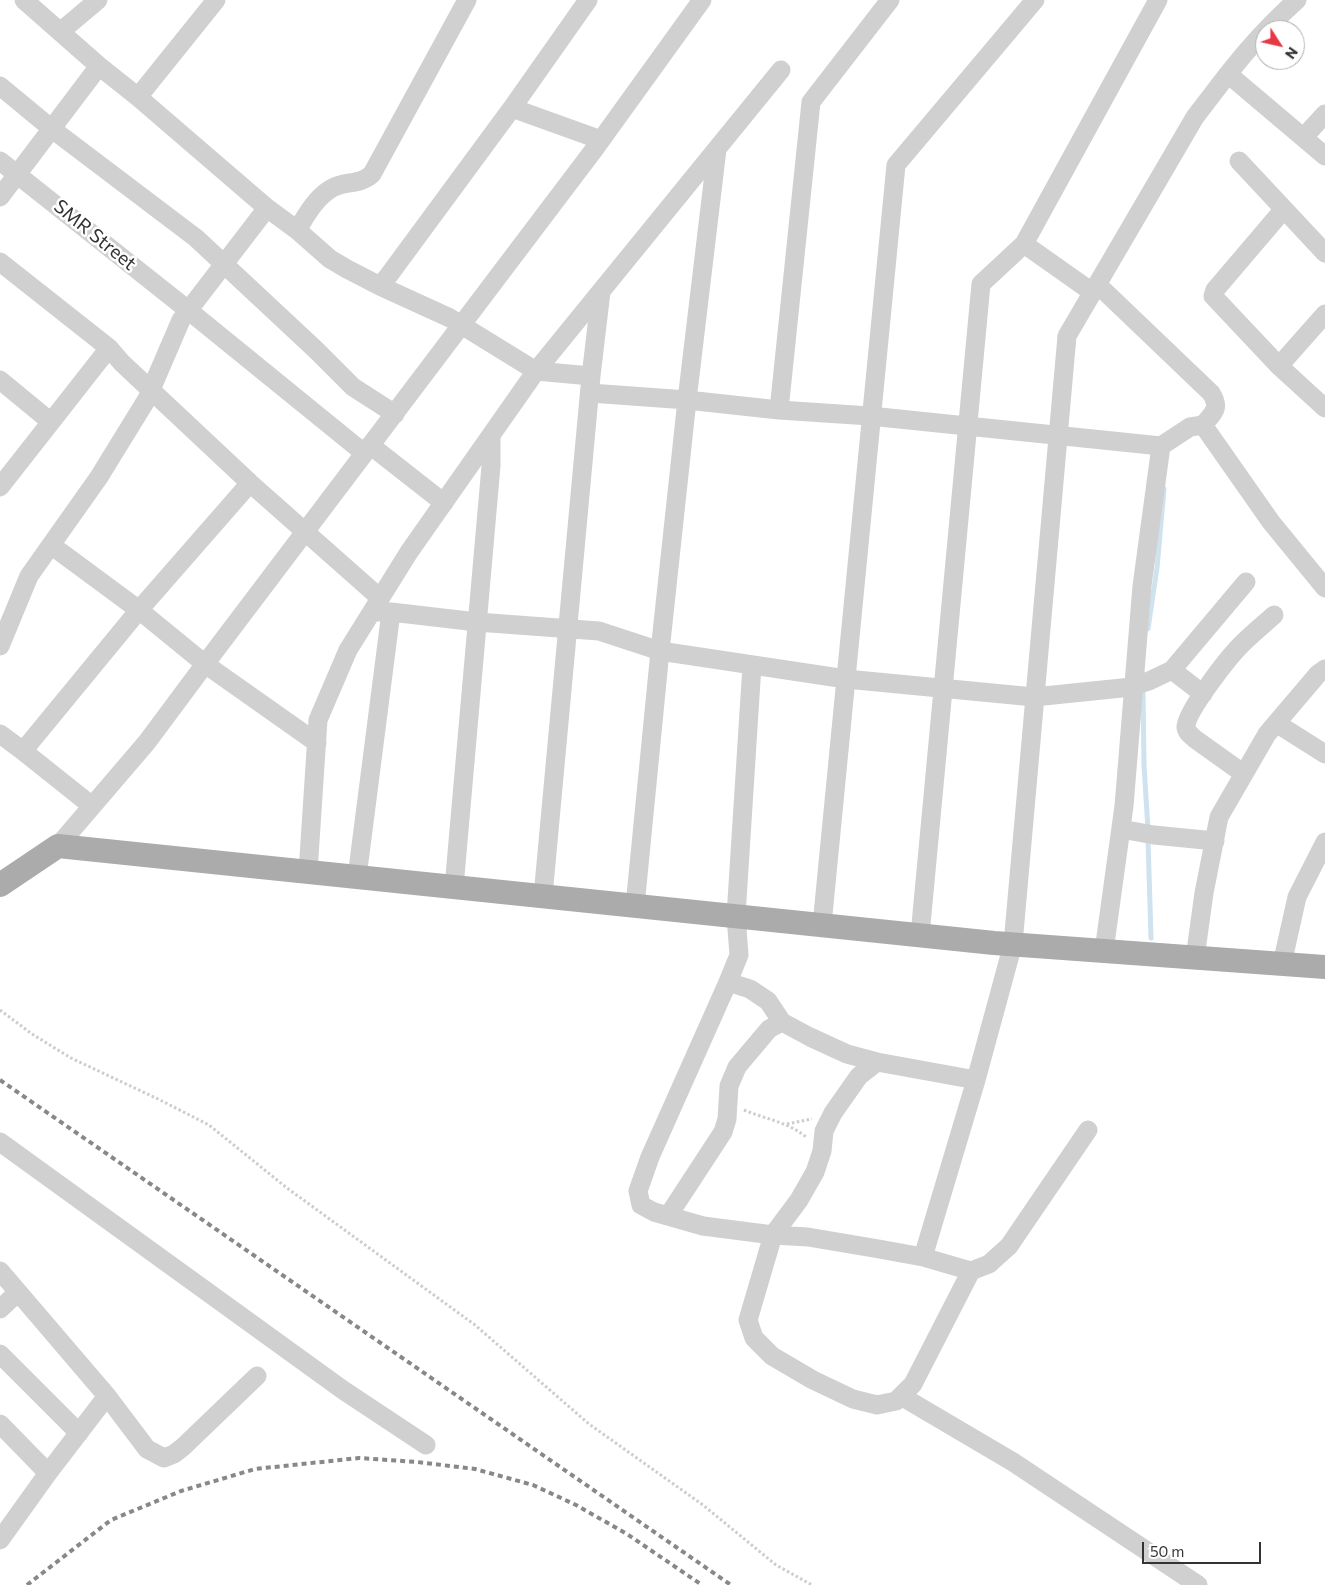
<!DOCTYPE html>
<style>
body{margin:0}
#map{position:relative;width:1325px;height:1585px;overflow:hidden;background:#fff;font-family:Commissioner,sans-serif}
canvas{display:block}
.north{position:absolute;left:1255px;top:20px;width:50px;height:50px;box-sizing:border-box;background:#fff;border:1px solid #adadad;border-radius:50%;rotate:125deg;font-size:14px;font-weight:700;line-height:20px;text-align:center;color:#333}
.north::after{content:'';display:block;margin:auto;width:18px;height:22px;background:#e63946;clip-path:polygon(50% 0,100% 100%,50% 72%,0 100%)}
.scale{position:absolute;left:1142px;top:1542px;width:119px;height:22px;box-sizing:border-box;border:2px solid #333;border-top:0;padding-left:6px;font-size:15px;line-height:18px;white-space:nowrap;color:#333;-webkit-text-stroke:4px #fff;paint-order:stroke}
</style>
<div id="map">
<canvas width="1325" height="1585"></canvas>
<div class="north">N</div>
<div class="scale">50 m</div>
</div>
<script>
const ctx = document.querySelector('canvas').getContext('2d');
ctx.lineJoin = 'round';
function trace(path, color, width, dash) {
  ctx.strokeStyle = color;
  ctx.lineWidth = width;
  ctx.lineCap = dash ? 'butt' : 'round';
  ctx.setLineDash(dash || []);
  ctx.stroke(path);
}
function drawText(font, color, halo, rows, align = 'center') {
  ctx.font = font + ' Commissioner,sans-serif';
  ctx.lineWidth = 5;
  ctx.setLineDash([]);
  ctx.textBaseline = 'middle';
  ctx.strokeStyle = halo;
  ctx.fillStyle = color;
  for (const [text, x, y, turn = 0] of rows) {
    ctx.save();
    ctx.translate(x, y);
    ctx.rotate((+turn || 0) * Math.PI / 180);
    ctx.textAlign = isNaN(turn) ? turn : align;
    if (halo) ctx.strokeText(text, 0, 0);
    ctx.fillText(text, 0, 0);
    ctx.restore();
  }
}
trace(new Path2D(`
 M1148 629 1157 568 1164 489
 M1143 691 1144 765 1148 830
 M1148 839 1151 938`), '#cfe2ee', 5);
trace(new Path2D(`
 M0 1010 32 1034 71 1058 158 1099 209 1125 287 1188 475 1325 589 1424 703 1505 776 1565 812 1585
 M744 1110C765 1119 788 1122 806 1137
 M787 1124 812 1119`), '#cdcdcd', 3, [2.5, 2.5]);
trace(new Path2D(`
 M24 0 99 66 138 97 267 208 297 230 330 259 347 269 380 286
 M588 0 512 108 601 140
 M890 0 811 102 779 410 870 416 1161 446 1190 427 1203 425 1271 522 1325 588
 M60 32 98 0
 M1228 74C1250 46 1271 23 1297 0
 M0 86 52 129 196 238 316 350 353 387 395 414
 M138 97 216 0
 M512 108 389 275 380 286 450 318 536 371 591 376 601 292
 M1304 137 1325 114
 M717 149 687 400 660 651 846 679 1034 697 1122 688 1133 686 1149 681 1172 670 1246 582
 M0 161 188 310 364 453
 M1239 161 1325 253
 M0 197 99 66
 M1284 209 1215 290 1213 296 1279 366 1325 408
 M297 230C306 216 315 199 329 190 343 180 359 186 372 174L467 0
 M1024 244 1092 292
 M0 262 109 348 122 363 250 483 380 598
 M1097 284 1211 393C1221 409 1213 413 1203 425
 M1279 366 1325 314
 M0 380 51 422
 M590 393 687 400 779 410
 M370 445 444 503
 M0 487 109 348
 M51 545 139 610 205 664 147 742 58 846
 M372 612H391L477 622 599 631 660 651 635 906
 M0 646 29 576 99 477 147 399 181 320 267 208
 M752 665 736 916 739 955 728 982 650 1157 638 1191 641 1205 654 1212 703 1226 773 1235 808 1237 879 1249 923 1257 971 1271 989 1264 1009 1246 1088 1130
 M1172 670 1203 694
 M1276 723 1325 754
 M0 734 23 751 139 610 250 483
 M317 743 205 664 596 147 702 0
 M23 751 92 806
 M1244 774 1195 739C1192 736 1186 732 1186 727 1186 712 1226 661 1237 649 1248 637 1262 626 1274 615
 M1121 829 1154 835 1215 841
 M308 872 318 720 348 650 409 552 536 371 781 70
 M357 877 391 612
 M454 887 491 466V436
 M543 896 591 376
 M822 925 896 165 1035 0
 M920 935 981 284 1024 244 1158 0
 M1104 951 1124 806 1142 586 1161 446
 M1195 958 1204 893 1219 817 1267 734 1318 674 1325 669
 M1282 964 1297 897 1325 842
 M728 982 750 989 768 1001 782 1022 810 1037 847 1054 877 1062 976 1080
 M877 1062 859 1076 833 1113 824 1131 822 1151 815 1172 799 1200 773 1235 748 1320 754 1338 772 1356 813 1380 853 1399 877 1405 896 1401 913 1384 971 1271
 M0 1142 343 1390 426 1445
 M668 1216 723 1132 727 1119 729 1086 737 1067 769 1029 782 1022
 M923 1257 976 1080 1013 944 1067 336 1195 117 1228 74 1325 156
 M0 1271 107 1396 147 1449 164 1458 174 1454 183 1447 257 1376
 M0 1309 18 1292
 M0 1354 79 1433
 M901 1396 1013 1462 1198 1585
 M0 1424 48 1473
 M0 1540 48 1473 107 1396`), '#d0d0d0', 19);
trace(new Path2D(`
 M0 885 58 846 994 943 1325 967`), '#ababab', 24);
trace(new Path2D(`
 M0 1080 731 1585
 M27 1585 111 1520 181 1491 255 1469 359 1458 417 1462 475 1469 533 1485 576 1505 627 1534 702 1585`), '#888', 4, [5, 4]);
drawText('19px', '#333', '#fff', [
 ["SMR Street",95,235,39]
]);
</script>
